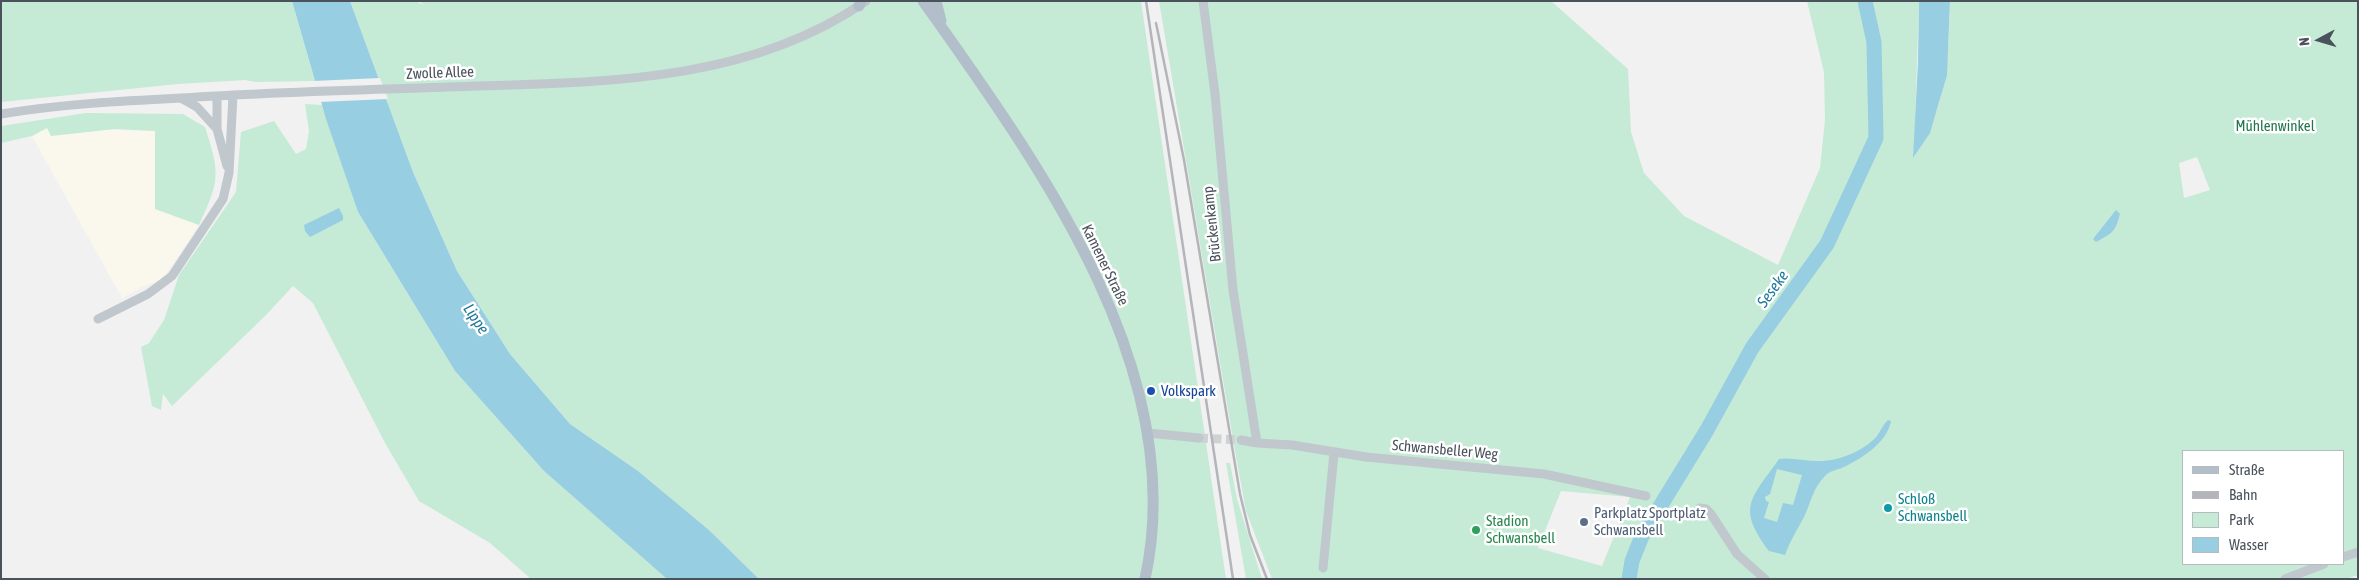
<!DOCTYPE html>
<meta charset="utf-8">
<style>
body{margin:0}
#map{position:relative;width:2359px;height:580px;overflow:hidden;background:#f2f1f1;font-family:"Asap Condensed",sans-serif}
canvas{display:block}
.frame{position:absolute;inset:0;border:2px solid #4a525c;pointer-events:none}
.legend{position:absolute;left:2182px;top:450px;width:162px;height:115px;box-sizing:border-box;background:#fff;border:1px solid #b7babe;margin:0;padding:6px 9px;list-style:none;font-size:15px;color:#4a525c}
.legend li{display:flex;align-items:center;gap:10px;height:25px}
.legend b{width:25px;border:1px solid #b7babe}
.north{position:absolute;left:2294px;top:15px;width:50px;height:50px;-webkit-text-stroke:4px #fff;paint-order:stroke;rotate:264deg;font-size:14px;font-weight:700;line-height:20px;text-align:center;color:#4a525c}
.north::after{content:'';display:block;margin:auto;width:18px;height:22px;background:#4a525c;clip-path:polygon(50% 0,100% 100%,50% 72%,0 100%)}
</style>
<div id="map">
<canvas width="2359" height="580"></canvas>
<div class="frame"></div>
<ul class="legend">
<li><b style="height:6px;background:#b3becb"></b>Straße</li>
<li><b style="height:6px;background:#b3b5ba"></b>Bahn</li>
<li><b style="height:14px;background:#c5ead6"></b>Park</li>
<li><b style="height:14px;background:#97cee2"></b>Wasser</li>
</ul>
<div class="north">N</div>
</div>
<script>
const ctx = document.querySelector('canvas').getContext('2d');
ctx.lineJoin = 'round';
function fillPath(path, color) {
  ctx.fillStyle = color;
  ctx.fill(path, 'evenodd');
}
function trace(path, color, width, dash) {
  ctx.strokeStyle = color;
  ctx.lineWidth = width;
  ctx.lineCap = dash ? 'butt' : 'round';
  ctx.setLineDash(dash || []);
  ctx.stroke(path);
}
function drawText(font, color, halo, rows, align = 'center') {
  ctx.font = font + ' "Asap Condensed",sans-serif';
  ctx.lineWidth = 5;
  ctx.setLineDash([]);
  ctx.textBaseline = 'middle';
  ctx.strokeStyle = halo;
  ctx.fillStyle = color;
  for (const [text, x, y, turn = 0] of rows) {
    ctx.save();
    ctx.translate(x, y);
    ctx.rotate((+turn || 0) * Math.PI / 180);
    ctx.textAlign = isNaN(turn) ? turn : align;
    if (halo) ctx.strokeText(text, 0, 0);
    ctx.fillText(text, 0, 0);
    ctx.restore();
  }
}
fillPath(new Path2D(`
 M47 128 155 131V209L199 225 164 277 158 281 142 287 122 298 32 136Z`), '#faf7ed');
fillPath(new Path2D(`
 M1 1H292L315 81 256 82 245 80 178 84 1 102Z
 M350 1H416L425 6 419 1H1141L1226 579H759L709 530 638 471 570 424 510 354 457 271 413 172Z
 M1159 1H1551L1628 69 1631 132 1644 173 1684 216 1778 265 1820 168 1825 120 1824 72 1807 1H1919L1914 157C1948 105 1948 61 1950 1H2358V575L2346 579H1272L1246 511 1235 451ZM2197 157 2210 190 2184 198 2179 163ZM2183 451H2343V564H2183ZM1561 491 1630 497 1602 566 1538 548Z
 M305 104 322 105 358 212 455 371 544 471 667 579H531L490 543 419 501 385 443 313 303 293 286 265 316 172 406 163 394 161 410 152 406 141 347 149 343 164 320 179 275 236 192 241 132 274 121 296 154 306 149 309 131Z
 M86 113 183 114 205 127C220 174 220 180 199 225L155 209V131L115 129 51 136 47 128 32 136 1 143V126Z
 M1226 463H1230L1237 499 1262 579H1246Z`), '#c5ead6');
fillPath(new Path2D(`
 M292 1H350L413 172 457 271 510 354 570 424 638 471 709 530 759 579H667L544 471 455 371 358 212 326 119Z
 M1919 1H1950L1947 75 1930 133 1913 158 1918 62Z
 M339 208 343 216V220L310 237 305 231 304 225Z
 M2116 210 2120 214C2115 233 2112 233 2096 242L2093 239Z
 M1888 420 1891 421C1887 442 1864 457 1846 466 1839 470 1830 470 1825 476 1813 488 1811 502 1804 517 1797 530 1790 541 1785 555L1769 551C1736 507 1751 499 1779 459 1792 457 1804 461 1817 461 1837 462 1864 451 1877 436 1881 430 1883 425 1888 420ZM1777 469 1802 475 1793 505 1783 503 1777 522 1764 518 1769 502 1766 501 1765 497 1770 494Z`), '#97cee2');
fillPath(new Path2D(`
 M380 78 388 99 319 102 313 81Z`), '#f2f1f1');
trace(new Path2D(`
 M1629 579 1632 561 1642 536 1707 430 1752 348 1827 244 1876 138 1874 42 1865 1`), '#97cee2', 15);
trace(new Path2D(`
 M1199 438 1241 440`), '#d0d1d3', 9, [9, 4.5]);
trace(new Path2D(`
 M1203 1 1215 94 1233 290 1257 443
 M217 96V129L227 166
 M181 98 197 107 217 129
 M1 114C62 104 121 101 182 98 270 92 359 90 448 87 590 82 744 86 866 1
 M98 319 148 294 172 276 223 199 229 173 233 95
 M1148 433 1199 438
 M1241 440 1257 443 1292 445 1366 457 1544 474 1646 496
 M1700 508 1706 509 1711 514 1737 554 1765 579
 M2343 557 2358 552
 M1323 568 1334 453
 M2285 579 2324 564`), '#c0c7cd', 9);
trace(new Path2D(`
 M923 1C1037 162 1191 370 1145 579
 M936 1 941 21
 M859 6 861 1`), '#b3becb', 11);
trace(new Path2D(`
 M1146 1 1233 579
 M1156 23 1184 160 1240 494 1250 535 1267 579`), '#b3b5ba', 2.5);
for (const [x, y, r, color] of [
 [1151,391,5,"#1a4fb4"],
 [1888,508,5,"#0f9aa8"],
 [1584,522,5,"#5c6f8a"],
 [1476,530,5,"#2e9e5b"]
]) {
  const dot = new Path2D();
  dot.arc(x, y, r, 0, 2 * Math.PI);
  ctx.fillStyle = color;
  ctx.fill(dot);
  trace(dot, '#fff', 2);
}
drawText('15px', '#4a525c', '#fff', [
 ["Zwolle Allee",440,73,-2],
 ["Brückenkamp",1212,224,-96],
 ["Kamener Straße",1105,265,64],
 ["Schwansbeller Weg",1445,450,5]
]);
drawText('15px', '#237551', '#fff', [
 ["Mühlenwinkel",2275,126]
]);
drawText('15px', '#164399', '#fff', [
 ["Volkspark",1161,391]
], 'left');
drawText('15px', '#0d838f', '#fff', [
 ["Schloß",1898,499],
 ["Schwansbell",1898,516]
], 'left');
drawText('15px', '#4e5e75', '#fff', [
 ["Parkplatz Sportplatz",1594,513],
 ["Schwansbell",1594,530]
], 'left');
drawText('15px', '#27864d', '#fff', [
 ["Stadion",1486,521],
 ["Schwansbell",1486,538]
], 'left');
drawText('italic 16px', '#1e799b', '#fff', [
 ["Seseke",1773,289,-54],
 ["Lippe",476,319,56]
]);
</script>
